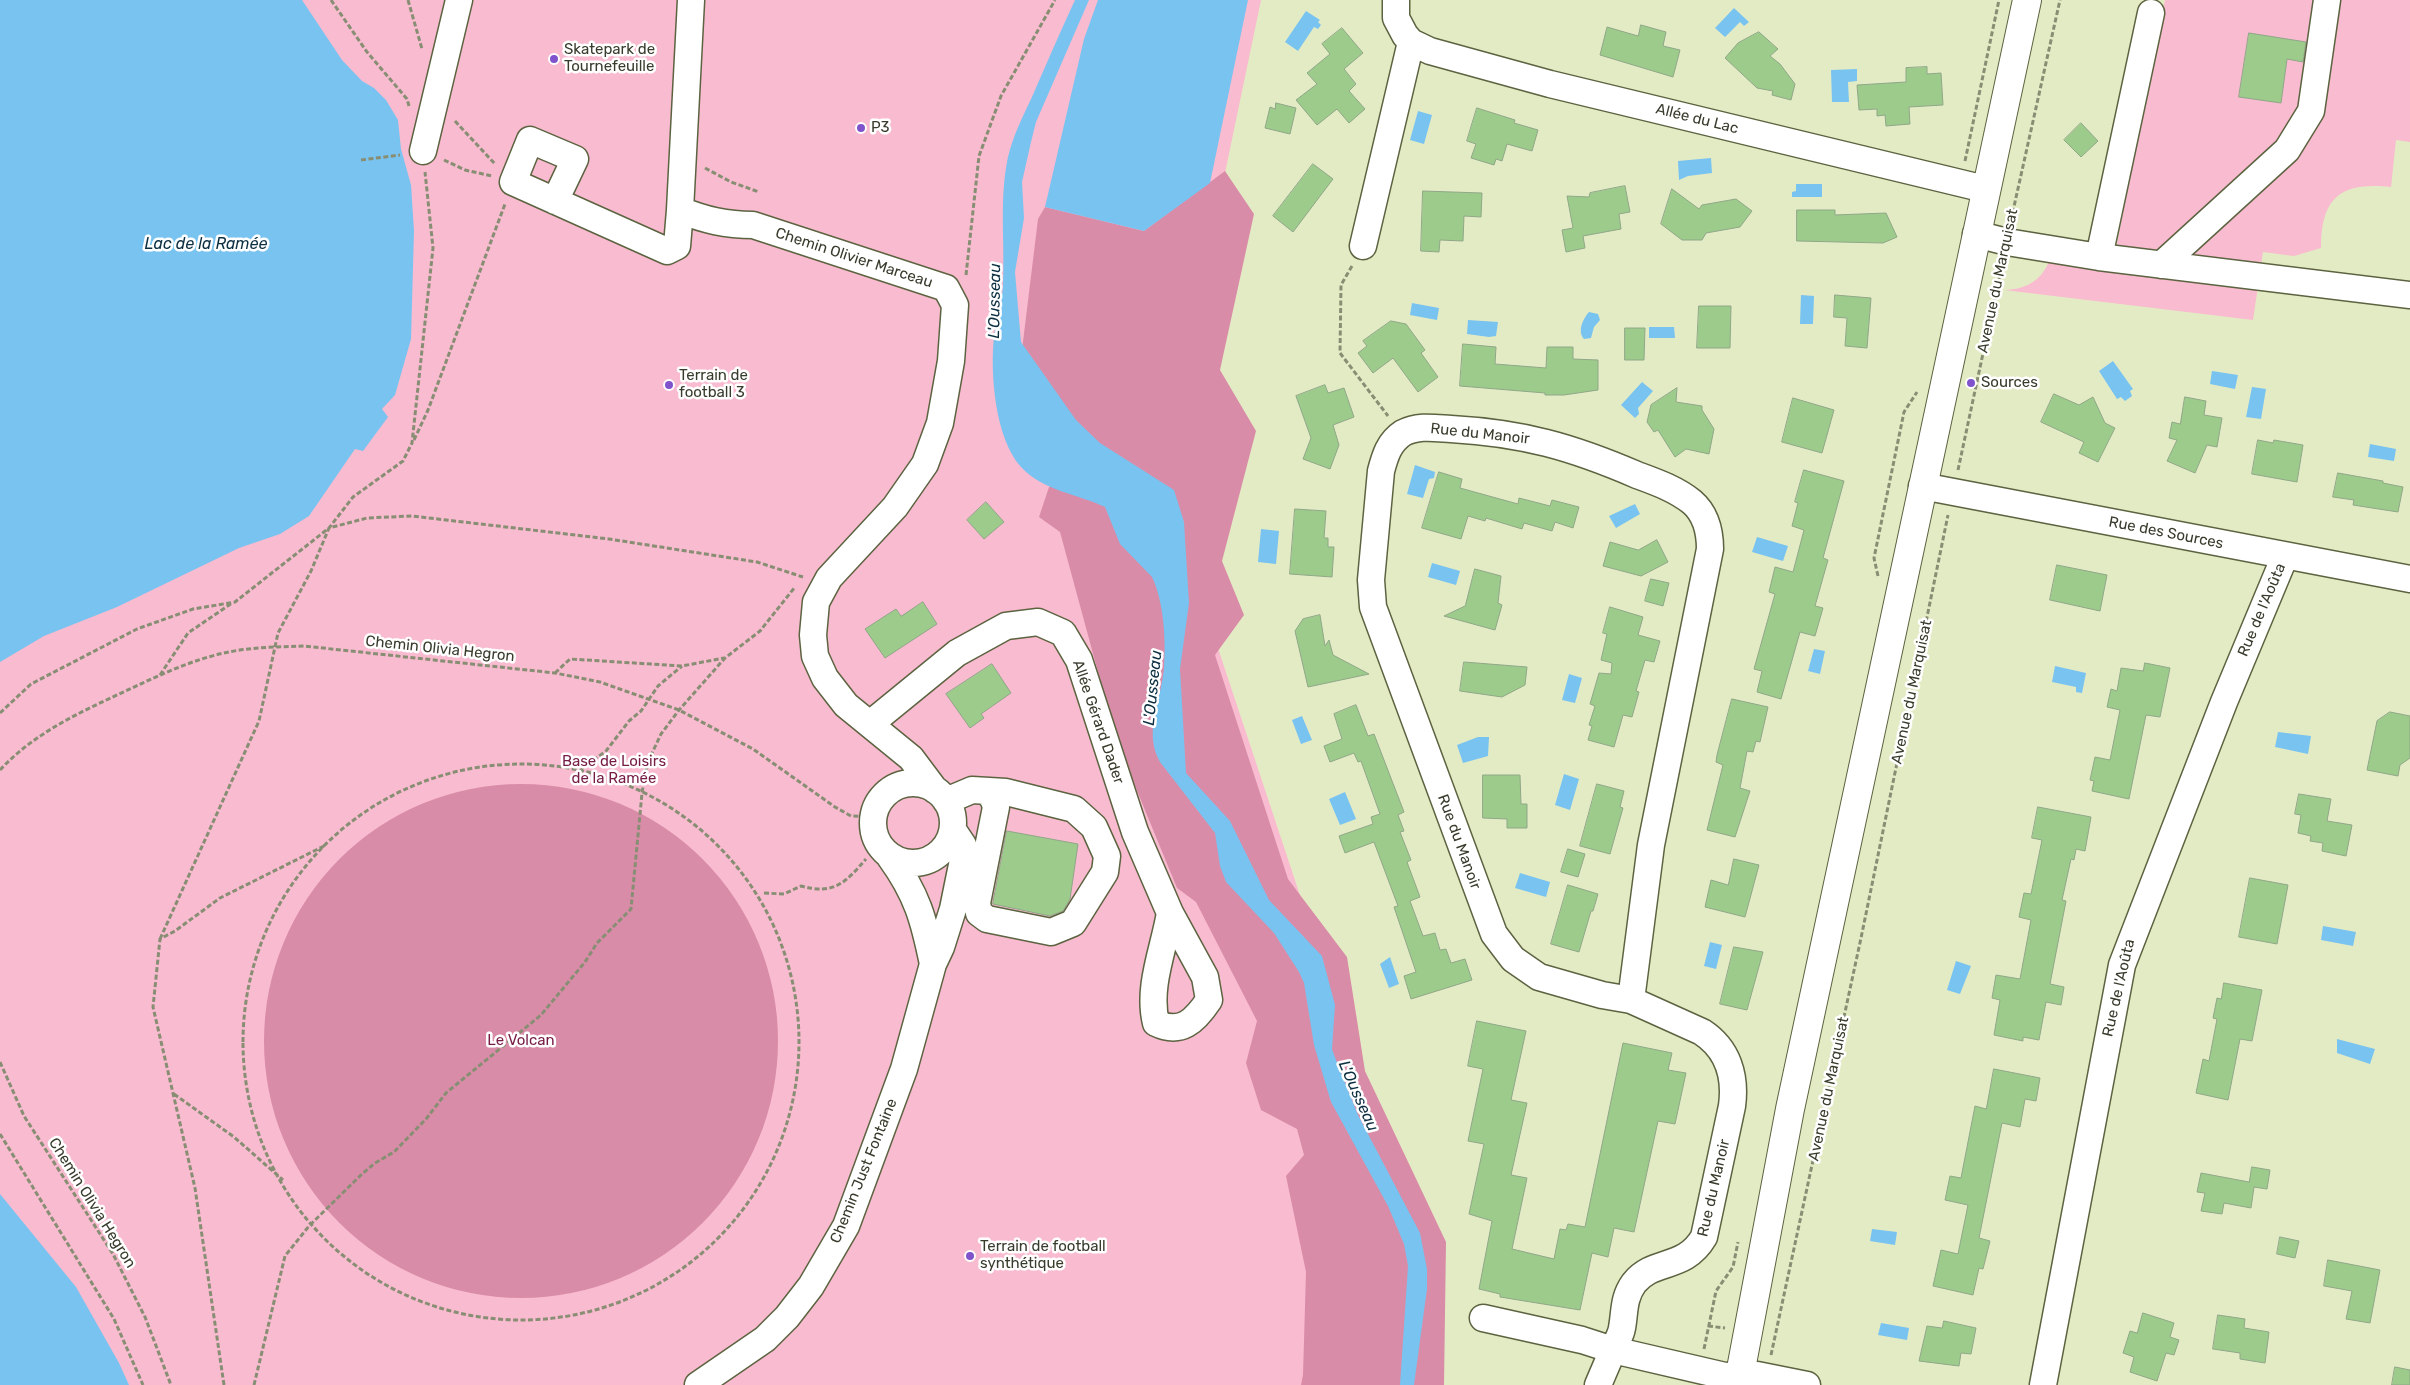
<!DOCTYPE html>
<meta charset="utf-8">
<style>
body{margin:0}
canvas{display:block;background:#e3ebc4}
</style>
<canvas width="2410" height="1385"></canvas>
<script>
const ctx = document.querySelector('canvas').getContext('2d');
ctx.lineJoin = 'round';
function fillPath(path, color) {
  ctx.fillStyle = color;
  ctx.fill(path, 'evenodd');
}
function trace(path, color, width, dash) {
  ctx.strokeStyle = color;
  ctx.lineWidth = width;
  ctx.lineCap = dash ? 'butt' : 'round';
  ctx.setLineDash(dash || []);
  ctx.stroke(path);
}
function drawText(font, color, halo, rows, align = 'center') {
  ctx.font = font + ' Rubik,sans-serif';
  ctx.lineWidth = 5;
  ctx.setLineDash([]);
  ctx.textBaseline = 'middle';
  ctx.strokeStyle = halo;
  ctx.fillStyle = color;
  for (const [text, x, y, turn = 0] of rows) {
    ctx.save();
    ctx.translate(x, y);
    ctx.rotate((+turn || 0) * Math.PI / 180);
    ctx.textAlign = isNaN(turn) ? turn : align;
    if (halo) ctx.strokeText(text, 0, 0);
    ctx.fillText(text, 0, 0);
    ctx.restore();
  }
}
fillPath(new Path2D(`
 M0 0H1261L1210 245 1209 621 1412 1233 1373 1385H0Z
 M2165 0H2410V142L2396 140 2391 187C2342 182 2321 196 2321 248L2294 256 2263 252 2253 320 2004 290C2024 290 2042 281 2049 261L2116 248Z`), '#f9bbcf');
fillPath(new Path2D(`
 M1225 171 1254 214 1220 370 1256 431 1222 561 1244 615 1215 655 1288 879 1347 957 1365 1071 1446 1242 1444 1385H1301L1303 1375 1306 1272 1286 1176 1304 1155 1297 1129 1261 1110 1246 1063 1257 1021 1196 902 1177 888 1117 742 1060 532 1039 517 1049 487 1098 460 1021 358 1038 219 1045 207 1144 231Z
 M264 1041a257 257 0 1 1 514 0a257 257 0 1 1-514 0Z`), '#d98ca7');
fillPath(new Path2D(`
 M0 0H302L342 60 362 81 374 88 386 100 398 120 401 149 411 185 414 231 411 339 395 395 382 409 388 417 363 451 355 449 309 516 280 534 239 548 117 607 44 636 0 662Z
 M1075 0H1089L1036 122 1031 142 1022 182 1024 218 1015 272 1021 342 1076 420 1100 443 1174 490 1184 522 1189 603 1180 669 1186 773 1230 821 1269 900 1322 956 1335 1005 1332 1049 1336 1060 1358 1115 1420 1233 1427 1269V1289L1414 1385H1400L1408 1266 1404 1244 1388 1206 1331 1102 1314 1045 1304 983 1299 972 1274 933 1226 882 1220 866 1215 833 1160 762C1143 732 1161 702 1164 668 1166 641 1164 602 1152 577L1120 544 1105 507C1078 494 1043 491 1021 467 995 438 990 374 994 337 996 319 1002 303 1003 285 1005 242 999 199 1008 157 1013 136 1023 116 1032 97 1046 65 1060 32 1075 0Z
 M1098 0H1248L1210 183 1144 231 1045 207 1084 39Z
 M1734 8 1749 22 1744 26 1740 22 1725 37 1715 28Z
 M1306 11 1320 20 1318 22 1321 25 1318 29 1314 27 1298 51 1285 42Z
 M1857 69V81L1848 82 1849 102H1832L1831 70Z
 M1418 111 1432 115 1424 144 1410 140Z
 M1711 158 1712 173 1688 176 1679 180 1678 161Z
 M1796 184H1822V197H1792V192L1796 191Z
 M1801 295 1814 296 1813 324H1800Z
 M1412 303 1439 308 1437 320 1410 315Z
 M1589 312 1598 314 1600 320 1594 327 1591 338 1584 339C1577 331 1583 319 1589 312Z
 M1468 320 1498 322 1496 336 1489 337 1467 334Z
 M1649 327H1674L1675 338H1649Z
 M2113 361 2133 389 2130 391 2132 396 2125 401 2121 397 2117 399 2099 371Z
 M2212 371 2238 375 2235 389 2210 384Z
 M1642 382 1653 391 1638 408 1639 414 1635 418 1621 405Z
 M2252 387 2266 389 2261 419 2246 417Z
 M2370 444 2396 449 2394 461 2368 457Z
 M1415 465 1435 472 1434 478 1429 479 1423 498 1407 494Z
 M1635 504 1640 514 1616 528 1609 516Z
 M1261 529 1279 531 1276 564 1258 562Z
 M1757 537 1788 546 1783 561 1752 552Z
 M1432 563 1460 571 1456 585 1428 577Z
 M1814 649 1825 651 1820 674 1808 671Z
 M2055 666 2086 673 2082 693 2076 692V687L2052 682Z
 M1569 674 1582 678 1575 703 1562 700Z
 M1302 716 1312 740 1301 744 1292 720Z
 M2278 732 2311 736 2308 754 2275 747Z
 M1478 737H1489L1488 756 1463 763 1457 745Z
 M1564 774 1579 779 1570 810 1555 805Z
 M1345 792 1356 819 1340 825 1329 799Z
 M1520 873 1550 882 1546 897 1515 888Z
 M2323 926 2356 932 2353 946 2321 940Z
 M1710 942 1722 945 1716 969 1704 966Z
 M1390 957 1399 984 1389 988 1380 964Z
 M1956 961 1971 966 1960 994 1947 990Z
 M2337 1039 2375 1049 2370 1064 2337 1053Z
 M0 1194 76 1287 119 1363 129 1385H0Z
 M1872 1229 1897 1232 1895 1245 1870 1241Z
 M1881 1323 1909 1328 1907 1340 1878 1335Z`), '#79c3f1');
const building = new Path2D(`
 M1641 25 1666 32 1663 46 1680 50 1673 77 1600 55 1607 27 1638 36Z
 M1342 28 1363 53 1344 69 1356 84 1349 91 1365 109 1349 123 1337 109 1317 125 1296 100 1317 84 1307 73 1330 54 1322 44Z
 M1759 32 1778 49 1770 56 1780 64 1795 84 1791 100 1772 95 1773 91 1757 88 1725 58 1738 43Z
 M2249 33 2306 42 2303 62 2287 59 2281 103 2239 97Z
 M1927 67V74L1941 73 1943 105 1909 107 1910 124 1886 126 1885 115 1877 116V109L1859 110 1857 85 1906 82V68Z
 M1276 103 1296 108 1290 134 1265 128 1270 107 1275 109Z
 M1477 108 1515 120 1514 123 1538 130 1532 151 1507 144 1502 161 1496 159 1494 165 1471 158 1476 144 1467 141Z
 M2081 123 2098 141 2081 157 2064 140Z
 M1313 164 1333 179 1293 232 1273 216Z
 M1625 186 1630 212 1619 214 1621 229 1583 236 1585 248 1566 252 1562 230 1573 228 1567 196 1589 197 1590 193Z
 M1672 189 1699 209 1702 205 1736 199 1752 211 1740 227 1706 233 1702 240H1682L1661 224Z
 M1423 191 1482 193 1481 217 1464 216 1463 241 1440 240 1439 252 1421 251Z
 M1797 210H1835V215L1886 213 1897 237 1883 243 1797 241Z
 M1835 295 1871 298 1867 348 1845 346 1847 318 1834 317Z
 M1699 306H1731L1730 348H1697Z
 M1391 321 1406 324 1425 350 1421 353 1438 377 1418 392 1393 358 1373 373 1358 353 1367 346 1363 341Z
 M1625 328H1645L1644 360H1625Z
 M1463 344 1496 347 1495 364 1546 368 1547 347H1573V359L1598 360V390L1564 395H1545V393L1460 386Z
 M1325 385 1328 393 1344 388 1354 417 1333 425 1339 445 1330 469 1303 459 1311 438 1296 396Z
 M1677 388 1676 402 1702 406V410L1714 429 1709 454 1686 449 1675 457 1658 430 1654 432 1647 422 1651 405Z
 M2054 394 2079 405 2093 397 2105 423 2115 428 2098 462 2079 453 2084 442 2041 422Z
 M2185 397 2206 401 2204 415 2222 418 2217 447 2207 445 2195 473 2167 461 2177 440 2169 438 2172 422 2180 424Z
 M1793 398 1834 410 1822 453 1782 442Z
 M2258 440 2273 443 2274 440 2303 445 2297 482 2252 474Z
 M1804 470 1844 481 1823 558 1828 560 1815 606 1823 608 1815 636 1800 632 1781 699 1757 692 1762 671 1754 669 1775 594 1769 592 1775 567 1793 572 1804 530 1792 526 1798 503 1795 502Z
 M1439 472 1462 479 1460 488 1518 504 1519 498 1550 506 1552 500 1579 507 1573 528 1555 522 1552 531 1524 523 1522 529 1486 518 1485 521 1468 516 1461 539 1422 528Z
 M2338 473 2383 481V483L2403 487 2398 512 2353 505 2354 500 2333 497Z
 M986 502 1004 522 984 539 967 520Z
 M1295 509 1326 511 1324 538H1328V547H1334L1332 577 1290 574Z
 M1657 540 1668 562 1641 576 1603 566 1610 542 1638 550Z
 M2057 565 2107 575 2100 611 2050 600Z
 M1475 569 1501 576 1498 603 1502 605 1495 630 1444 616 1465 606Z
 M1651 579 1669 583 1663 606 1645 601Z
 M923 602 937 624 885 658 865 629 896 609 901 616Z
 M1610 607 1643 617 1638 635 1660 641 1654 662 1645 660 1636 691 1639 692 1632 717 1623 715 1614 747 1588 740 1592 726 1589 725 1595 706 1590 704 1599 673 1611 674 1612 663 1601 660 1607 634 1603 633Z
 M1320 615 1325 646 1329 640 1333 655 1369 674 1308 687 1295 631 1303 619Z
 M1464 662 1527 667 1525 685 1502 697 1460 691Z
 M2145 663 2170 668 2160 717 2146 715 2129 799 2092 791 2094 781 2090 780 2095 757 2110 760 2120 710 2107 707 2111 689 2117 691 2121 668 2143 671Z
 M992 664 1011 693 981 714 984 718 970 728 946 694Z
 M1732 699 1768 707 1760 742 1756 741 1753 752 1747 751 1740 788 1750 791 1735 837 1707 830 1723 765 1716 762 1717 755Z
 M1356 705 1368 736 1374 734 1404 812 1398 815 1404 831 1400 832 1411 860 1407 862 1420 897 1410 901 1423 936 1435 933 1440 950 1446 949 1451 963 1465 959 1472 980 1411 999 1404 976 1416 972 1394 907 1398 906 1374 842 1345 853 1339 836 1373 824 1371 817 1380 814 1361 761 1358 762 1354 753 1330 762 1324 746 1342 739 1334 714Z
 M2390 712 2410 716V758L2400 765 2398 776 2367 770 2377 721Z
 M1483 775H1520L1521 804H1527V828H1507V819L1483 818Z
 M1597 784 1624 791 1620 807 1623 808 1610 854 1580 846Z
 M2299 794 2331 799 2327 821 2352 825 2346 856 2322 851 2323 843 2310 841 2311 836 2298 833 2301 815 2295 814Z
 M2038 807 2091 817 2085 851 2076 849 2074 860 2071 859 2062 900 2066 901 2050 984 2064 987 2061 1005 2046 1002 2039 1040 2023 1037V1041L1994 1035 2000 1000 1992 998 1996 975 2020 979 2031 920 2019 917 2024 893 2031 894 2042 840 2032 838Z
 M1007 831 1078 844 1070 899 1063 911 1050 916 993 904Z
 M1568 849 1585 854 1578 877 1561 872Z
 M1734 859 1759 865 1745 917 1705 907 1711 880 1728 885Z
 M2250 878 2288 885 2277 944 2239 937Z
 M1568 885 1598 894 1593 911H1591L1579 952 1551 944Z
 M1734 947 1763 952 1747 1010 1720 1004Z
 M2224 983 2262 990 2252 1041 2240 1039 2228 1100 2196 1093 2203 1059 2209 1061 2217 1019 2213 1018 2217 998 2221 999Z
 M1477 1021 1526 1031 1511 1100 1527 1103 1511 1175 1527 1178 1512 1249 1554 1259 1560 1229 1566 1230 1568 1224 1585 1227 1623 1043 1672 1053 1668 1070 1686 1073 1675 1124 1658 1121 1634 1232 1614 1228 1608 1257 1592 1253 1580 1310 1500 1297V1294L1479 1289 1492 1221 1469 1214 1484 1144 1468 1141 1483 1069 1468 1066Z
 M1994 1069 2040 1078 2036 1101 2025 1099 2020 1127 2002 1123 1979 1238 1990 1241 1983 1269 1979 1268 1973 1295 1933 1286 1941 1250 1958 1254 1968 1205 1945 1200 1950 1176 1961 1178 1975 1106 1986 1109Z
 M2252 1167 2270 1170 2267 1189 2254 1187 2251 1208 2224 1203 2222 1214 2201 1211 2205 1193 2197 1192 2201 1173 2249 1182Z
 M2280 1237 2299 1241 2295 1258 2277 1254Z
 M2328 1260 2380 1270 2370 1323 2346 1319 2352 1291 2324 1286Z
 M2143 1313 2174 1323 2170 1337 2179 1340 2174 1355 2166 1353 2157 1381 2130 1372 2134 1357 2123 1353 2130 1331 2137 1333Z
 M2218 1315 2245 1319 2244 1328 2269 1332 2265 1363 2240 1359V1353L2213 1349Z
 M1944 1321 1976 1328 1971 1354 1961 1353 1959 1366 1919 1361 1927 1326 1942 1328Z
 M2395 1367 2410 1370V1385H2392Z`);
fillPath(building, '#9ccb8c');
trace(building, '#90a788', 1);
const minor = new Path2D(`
 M691 0 680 210C705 220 726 225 753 225L946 288 955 305 951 361 940 423 925 464 895 507 829 578 816 602 813 635 815 656 825 678 846 705 911 758 935 790
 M1396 0V18L1405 35 1411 42 1430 51 1550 84 1985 189
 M423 151 459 0
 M555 201 575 159 530 140 513 182 667 251 677 246 680 210
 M1976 234 2007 242 2099 257 2410 295
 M1363 246 1411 42
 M2099 257 2151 13
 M2161 265 2287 150 2311 111 2327 0
 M1922 486 2410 579
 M870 724 957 653 1006 626 1038 622 1063 633 1079 660 1135 832 1170 913 1205 977 1209 1000C1195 1021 1181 1035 1156 1023 1147 987 1164 949 1170 913
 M873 823a40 40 0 1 1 80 0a40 40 0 1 1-80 0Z
 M946 801 972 790 1006 792 1074 809 1094 827 1107 856 1105 872 1073 923 1051 932 987 919 979 913 977 903 996 807 993 798 986 791
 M890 857C917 894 924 920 933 964
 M1631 1000 1651 845 1710 549C1710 531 1706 514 1692 502 1676 489 1656 482 1637 475 1572 447 1523 433 1451 429 1435 428 1418 425 1403 433 1389 442 1385 456 1381 471L1371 580 1373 607 1494 934 1513 959 1539 977 1602 995 1631 1000 1702 1032C1728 1049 1736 1076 1732 1106L1704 1237C1684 1271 1654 1258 1634 1283 1623 1298 1625 1312 1622 1328 1621 1335 1616 1343 1613 1350L1725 1376 1757 1375 1807 1385
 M1483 1318 1582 1340 1613 1350 1598 1385
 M698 1385 765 1339 787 1317 811 1286 846 1226 904 1069 933 964 941 947 953 909 964 855 963 845 953 830
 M2043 1385 2122 965 2224 702 2285 556`);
const major = new Path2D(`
 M1738 1385 1790 1109 2027 0`);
trace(minor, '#5c6340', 29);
trace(major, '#5c6340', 30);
trace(new Path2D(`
 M331 0 367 52 407 99 409 106
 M408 0 422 49
 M455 121 495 164
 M361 160 400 155
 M444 160 465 170 492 176
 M1965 161 1999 0
 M705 168 731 182 759 192
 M2011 220 2060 0
 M1352 266 1341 285 1340 353 1388 416
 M966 275 979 156 1001 96 1055 0
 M414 440 428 410 505 204
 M1958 470 2002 265
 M1878 576 1874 558 1904 412 1917 392
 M555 673 570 659 682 666 724 658
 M160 675 188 633 232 603
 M0 713 31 684 137 629 193 609 235 602 329 528 353 497 403 461 412 443 433 248 425 172
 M243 1042a278 278 0 1 1 556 0a278 278 0 1 1-556 0Z
 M581 769 606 751 629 721 641 711 658 686 682 666
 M0 770C36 731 85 710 132 688 162 674 192 660 224 653 250 647 278 647 304 646L555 673 600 682 679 710 753 749 835 807 851 816 873 817
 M764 893 784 894 801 886C834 895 845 883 866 859
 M160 939 259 721 278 633 311 571 329 528 367 518 412 516 609 539 757 562 803 577
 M0 1062 24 1116 113 1254 145 1317 171 1385
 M174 1094 234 1137 283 1180
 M0 1134 114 1319 143 1385
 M1708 1326 1725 1328
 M1704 1349 1716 1291 1733 1267 1738 1242
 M1771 1355 1861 938 1948 515
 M224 1385 195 1188 153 1007 160 939 175 931 220 898 324 846
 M254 1385 285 1256 309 1226 362 1174 375 1163 394 1152 426 1119 446 1093 541 1015 585 962 597 943 631 909 642 793 647 764 661 734 679 710 725 658 760 631 795 587`), '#888e74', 3, [5, 2.5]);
trace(minor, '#fff', 26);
trace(major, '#fff', 28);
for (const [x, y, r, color] of [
 [554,59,5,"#8052cb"],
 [861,128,5,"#8052cb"],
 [1971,383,5,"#8052cb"],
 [669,385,5,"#8052cb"],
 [970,1256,5,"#8052cb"]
]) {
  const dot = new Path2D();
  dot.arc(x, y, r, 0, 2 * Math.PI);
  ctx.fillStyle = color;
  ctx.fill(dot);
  trace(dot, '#fff', 2);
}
drawText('15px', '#383c2c', '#fff', [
 ["Skatepark de",564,50],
 ["Tournefeuille",564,67],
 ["P3",871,128],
 ["Terrain de",679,376],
 ["football 3",679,393],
 ["Sources",1981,383],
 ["Terrain de football",980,1247],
 ["synthétique",980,1264]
], 'left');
drawText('15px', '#383c2c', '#fff', [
 ["Allée du Lac",1697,119,14],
 ["Chemin Olivier Marceau",854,258,18],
 ["Avenue du Marquisat",1998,281,-78],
 ["Rue du Manoir",1480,434,6],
 ["Rue des Sources",2166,533,11],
 ["Rue de l'Aoûta",2262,610,-67],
 ["Chemin Olivia Hegron",440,649,6],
 ["Avenue du Marquisat",1912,692,-78],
 ["Allée Gérard Dader",1098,722,71],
 ["Rue du Manoir",1459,842,70],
 ["Rue de l'Aoûta",2119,988,-77],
 ["Avenue du Marquisat",1829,1089,-78],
 ["Chemin Just Fontaine",864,1171,-68],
 ["Rue du Manoir",1714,1188,-77],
 ["Chemin Olivia Hegron",92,1203,58]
]);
drawText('15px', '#761c45', '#fff', [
 ["Base de Loisirs",614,762],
 ["de la Ramée",614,779],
 ["Le Volcan",521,1041]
]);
drawText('italic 16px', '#0d2f42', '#fff', [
 ["Lac de la Ramée",206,244],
 ["L'Ousseau",995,301,-89],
 ["L'Ousseau",1153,688,-84],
 ["L'Ousseau",1358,1096,66]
]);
</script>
